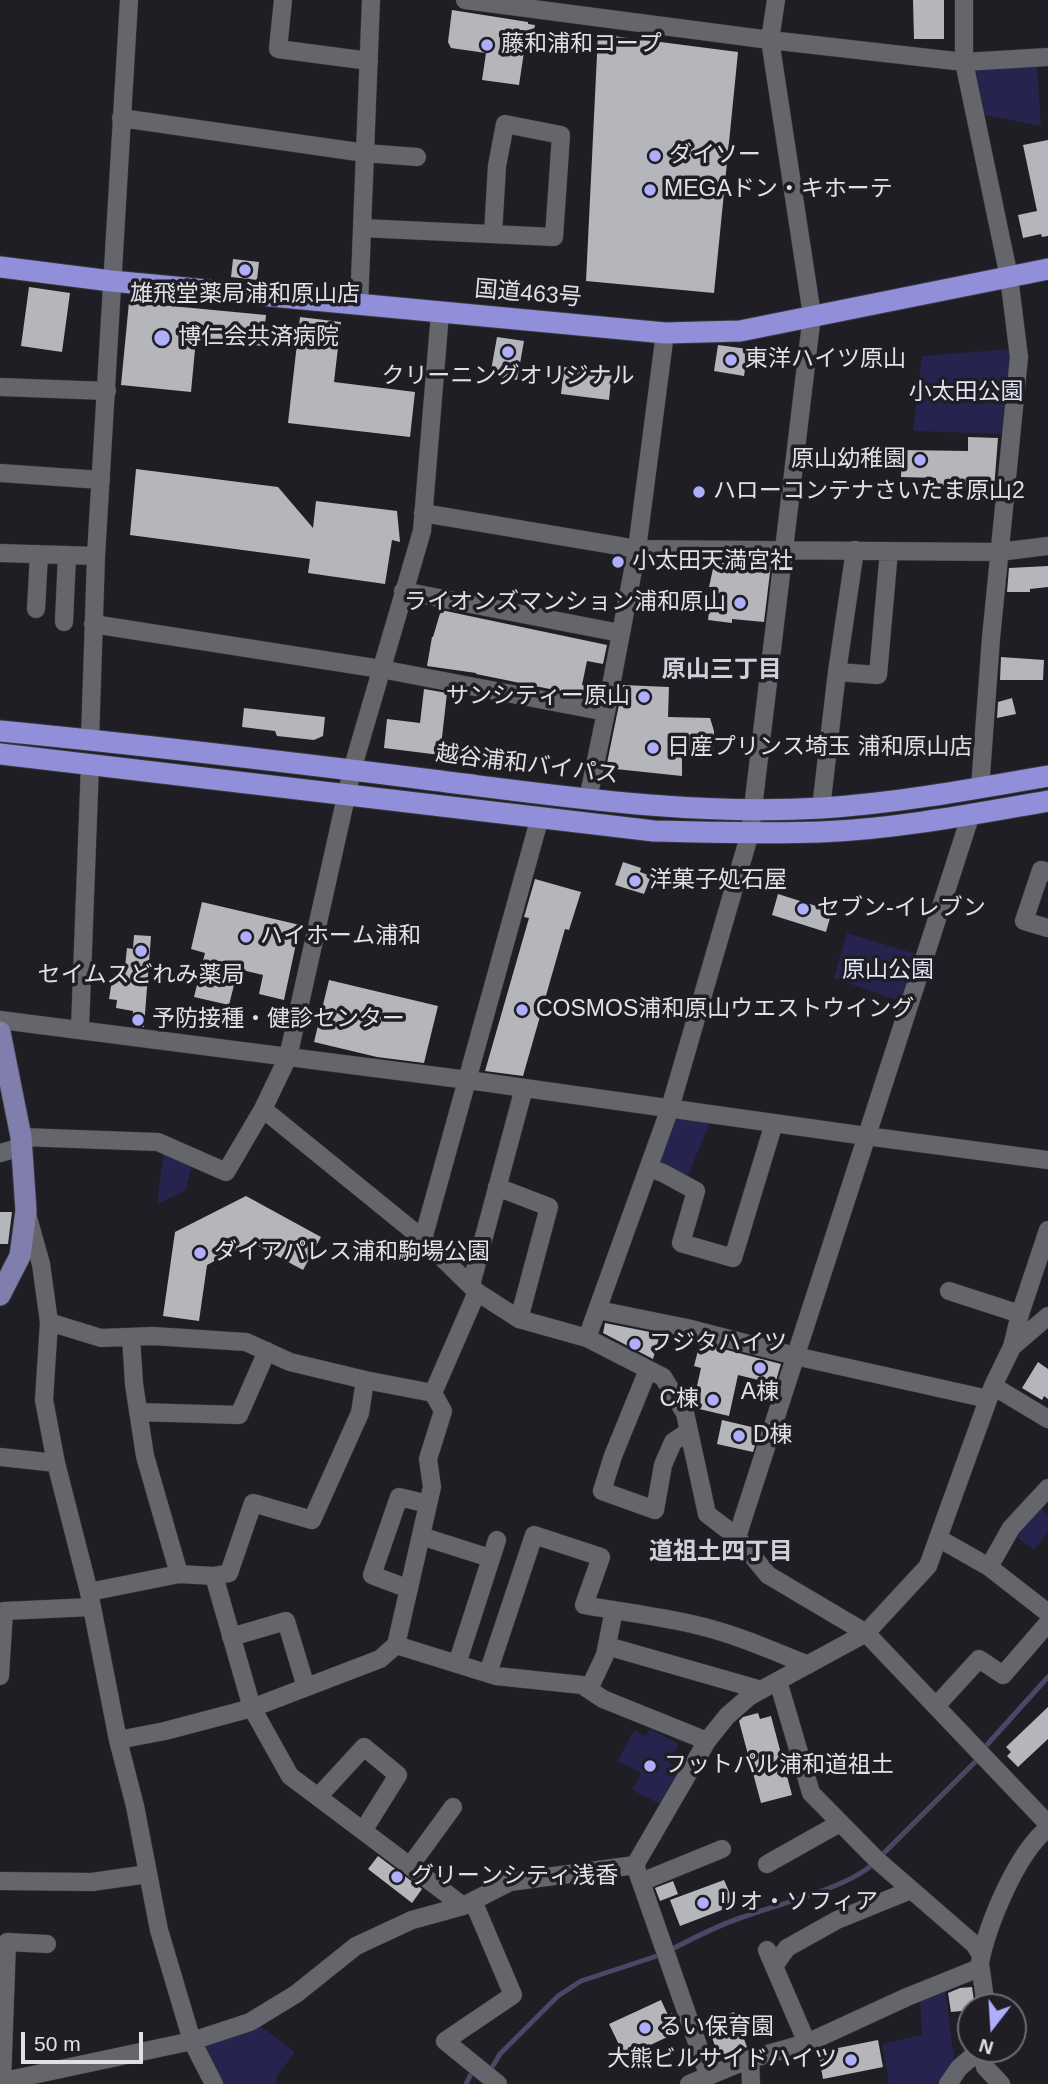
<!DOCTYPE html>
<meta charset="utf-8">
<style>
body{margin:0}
#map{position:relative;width:1048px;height:2084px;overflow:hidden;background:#1e1e24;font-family:Arial,sans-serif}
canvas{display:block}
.north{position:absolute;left:957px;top:1993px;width:70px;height:70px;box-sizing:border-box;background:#1e1e24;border:2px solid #6c6c71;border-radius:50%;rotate:197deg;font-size:19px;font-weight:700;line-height:28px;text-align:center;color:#e1e1e5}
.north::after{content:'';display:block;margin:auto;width:24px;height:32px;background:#afaefa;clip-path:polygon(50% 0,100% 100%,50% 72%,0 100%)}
.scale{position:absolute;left:21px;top:2032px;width:122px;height:32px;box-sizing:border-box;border:4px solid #e1e1e5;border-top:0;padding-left:9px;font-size:21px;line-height:24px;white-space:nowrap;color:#e1e1e5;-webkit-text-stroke:5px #1e1e24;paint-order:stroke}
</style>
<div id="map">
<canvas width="1048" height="2084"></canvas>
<div class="north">N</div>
<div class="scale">50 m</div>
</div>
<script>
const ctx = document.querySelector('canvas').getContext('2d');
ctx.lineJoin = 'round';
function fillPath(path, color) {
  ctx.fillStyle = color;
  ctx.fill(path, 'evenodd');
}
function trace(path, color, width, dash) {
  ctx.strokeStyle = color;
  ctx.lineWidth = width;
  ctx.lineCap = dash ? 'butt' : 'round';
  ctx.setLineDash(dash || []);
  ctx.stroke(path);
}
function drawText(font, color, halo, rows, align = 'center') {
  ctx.font = font + ' Arial,"Noto Sans JP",sans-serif';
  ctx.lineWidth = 7;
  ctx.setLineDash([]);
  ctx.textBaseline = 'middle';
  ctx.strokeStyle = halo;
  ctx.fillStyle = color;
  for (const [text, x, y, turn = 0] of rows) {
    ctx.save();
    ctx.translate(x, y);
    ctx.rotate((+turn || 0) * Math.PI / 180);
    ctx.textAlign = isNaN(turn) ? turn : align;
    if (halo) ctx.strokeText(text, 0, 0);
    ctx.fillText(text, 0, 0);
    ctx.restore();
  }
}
fillPath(new Path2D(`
 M1037 66 1041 126 985 115 976 71Z
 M1011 349 1003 434 913 431 922 356Z
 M847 933 919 955 905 1003 834 978Z
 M673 1118 710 1122 685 1183 654 1167Z
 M164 1150 193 1162 185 1191 157 1204Z
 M1039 1507 1048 1515V1532L1034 1550 1017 1537Z
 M650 1729 679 1744 669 1763 679 1769 660 1804 632 1790 641 1773 618 1761 634 1730 646 1736Z
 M945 1989 955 2066 941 2084H889L882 2044 922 2035 920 1999Z
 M259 2025 295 2052 277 2076 275 2084H221L203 2050 206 2041Z`), '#27234f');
trace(new Path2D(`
 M985 1747 1048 1677
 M881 1856 978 1759
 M670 1950C694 1938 718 1925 743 1917 778 1904 847 1888 873 1864
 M491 2069 500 2054 558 1996 581 1981 660 1955
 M466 2084 473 2070`), '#4d4667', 5);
fillPath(new Path2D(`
 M913 0H944V39H914Z
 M452 10 528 22V24L535 25 532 40 526 39 519 85 482 80 486 53 451 48 448 42Z
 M598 34 738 52 714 293 586 281Z
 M1048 140V236L1042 237 1041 234 1023 238 1018 215 1037 211 1023 145Z
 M233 259 259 262 257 280 231 277Z
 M29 287 70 293 62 352 21 346Z
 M129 302 266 315 263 346 196 339 191 392 121 385Z
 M300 317 341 322 334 382 415 392 410 437 288 423Z
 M497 337 524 341 517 380 490 376Z
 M718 345 748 349 744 376 714 371Z
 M564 367 612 372 609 400 561 394Z
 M968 437 998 438 994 489 936 488V478L901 477 902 450 968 451Z
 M136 469 278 487 313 528 316 501 397 511 400 542 392 540 385 584 308 573 310 559 130 535Z
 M736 562 752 564V562L771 564 764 622 732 619V623L708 620 712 587H709L714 564 722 565V563L736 565Z
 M1048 566V587L1030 589V592H1007L1009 568Z
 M441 610 607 645 603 664 587 661 582 685 592 687 589 697 476 674V673L427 666 432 637H433Z
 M1001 657 1044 660 1043 680H1000Z
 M623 685 669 687 668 717 710 718 714 731 713 757 682 756V776L606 768Z
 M424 689 447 693 440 755 384 748 387 719 420 723Z
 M1012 698 1016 714 997 718 998 702Z
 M244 708 325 717 323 736 314 740 277 736 275 731 242 727Z
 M623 862 641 868 640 872 651 876 644 894 615 885Z
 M535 879 581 892 569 930 565 929 523 1076 485 1071 529 918 524 917Z
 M778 894 832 911 826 932 772 915Z
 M202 902 300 925 284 1000 259 994 263 975 238 969 229 1005 194 997 205 953 191 949Z
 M134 935 151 936 144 1027 132 1025 133 1011 116 1008 117 1000 109 999 112 980 116 975 124 976 127 948 133 949Z
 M329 980 438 1006 424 1063 377 1057 314 1042Z
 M246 1196 321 1237 303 1270 251 1242 207 1265 199 1321 163 1316 175 1232Z
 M0 1212H12L8 1244H0Z
 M605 1323 660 1334 653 1359 603 1333Z
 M700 1343 781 1364 775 1384 738 1375 729 1416 695 1408 693 1404 701 1368 694 1366Z
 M1038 1362 1048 1369V1399L1044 1396 1042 1400 1022 1388Z
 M722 1420 760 1429 753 1452 717 1444Z
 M1048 1707V1739L1018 1767 1007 1756 1011 1752 1006 1747Z
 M758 1713 760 1719 771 1716 792 1795 761 1803 739 1721 743 1717Z
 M378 1856 422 1889 412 1903 368 1869Z
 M724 1880 735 1905 680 1926 670 1900Z
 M673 1881 678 1894 660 1901 655 1888Z
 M972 1987 975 2007H971V2010L951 2012 948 1993 960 1988Z
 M661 2000 668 2015 672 2013 680 2031 625 2057 609 2024Z
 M734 2012 747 2047 720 2058 706 2023Z
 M878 2040 883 2067 823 2079 818 2052Z`), '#b5b5bc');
const minor = new Path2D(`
 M283 0 278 49 369 61
 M465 0 770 40 964 62 1048 57
 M964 0V62L1009 277 1019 357 991 638 980 788
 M121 118 365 153 417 157
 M362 228 554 237 561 135 505 124 497 166 493 234
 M359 305 371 0
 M0 387 107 391
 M0 473 101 480
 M423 513 637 549 999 552 1048 546
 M0 553 96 556
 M403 591 620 633
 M36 609 39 554
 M64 622 67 555
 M93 624 381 669 606 712
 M837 672 878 675 889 551
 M90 740 96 556 129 0
 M588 799 606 712 637 549 665 333
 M821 808 837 672 855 550
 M1048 872 1041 870 1024 921 1048 928
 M0 1020 468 1080 866 1136 1048 1160
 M80 1028 90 764
 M263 1109 423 1239 477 1292 519 1319 587 1338 663 1377 685 1413 707 1514 737 1537 768 1575 866 1633 1048 1824
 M21 1137 158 1142 226 1172 263 1109 288 1057 352 770 422 531 440 313
 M0 1153 22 1147
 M649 1168 663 1173 696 1191 681 1243 733 1258 774 1123
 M497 1187 549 1207 519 1319
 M27 1214 41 1264 49 1322 44 1400 56 1463 89 1592 118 1740 135 1806 159 1930 192 2041 214 2084
 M423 1239 540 817
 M471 1285 524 1088
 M949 1291 1020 1314
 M598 1310 687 1328 795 1356 988 1399
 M49 1322 101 1338 153 1336 246 1342 290 1362 365 1380 433 1393 477 1292
 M131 1337 134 1384 145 1456 179 1574
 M587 1338 670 1108 750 833 812 315 770 40 776 0
 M1012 1347 1048 1316
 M648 1370 613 1456 602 1491 655 1510 663 1465 673 1442 689 1431
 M993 1386 1048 1419
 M138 1412 239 1415 267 1351
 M0 1457 56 1463
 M421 1536 490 1558
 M737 1537 971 814
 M938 1538 989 1567 1011 1528 1048 1488
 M989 1567 1048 1613
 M214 1576 252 1708 290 1776 463 1906
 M409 1589 372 1575 399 1497 428 1504
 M89 1592 179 1574 214 1576 229 1573 253 1503 312 1520 360 1413 365 1380
 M231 1637 286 1621 306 1687
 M396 1645 496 1676 582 1685 603 1699 707 1741 727 1716 750 1696 866 1633 928 1566 993 1386 1012 1347 1020 1314 1048 1230
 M607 1646 761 1690
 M457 1664 497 1540
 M488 1673 534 1535 601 1557 584 1605C622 1612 659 1616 696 1625 735 1634 771 1650 808 1665
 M0 1676 4 1611 92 1607
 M778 1681 811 1793 877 1860 975 1945 981 1955
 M589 1689 605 1655 614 1610
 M936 1706 979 1659 1003 1675 1048 1623
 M118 1740 165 1731 252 1708 380 1659 396 1645 432 1487 428 1459 443 1411 433 1393
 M318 1797 364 1747 398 1775 363 1831
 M767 1864 840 1823
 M635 1865 707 1741
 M410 1866 453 1807
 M0 1881 92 1882 148 1874
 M641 1882 722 1849
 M473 1901 513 1995 445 2041 498 2084
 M767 1950 807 2043
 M980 1963 986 2007
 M774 1966 787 1948 837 1920 911 1890
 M981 2050 985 2067 1001 2084
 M750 2059 751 2084
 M0 2082 192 2041 250 2022 296 1994 356 1946 412 1920 463 1906 510 1882 635 1865 708 2074
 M2 2082 7 1942 47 1944
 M689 2084 750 2059 807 2043 907 1997 979 1968C986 1927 1016 1854 1048 1828
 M948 2084 959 2068 981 2049`);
const major = new Path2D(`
 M0 1032 21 1137 26 1211 20 1256 0 1295`);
const highway = new Path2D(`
 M0 267 111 281 665 333 740 331 1048 269
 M0 731C144 745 288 762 432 780 561 796 692 816 822 808 898 803 974 789 1048 776
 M0 754 654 831C709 832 765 834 820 832 896 829 973 814 1048 801`);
trace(minor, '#38383d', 19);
trace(major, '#38383d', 23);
trace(highway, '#38383d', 23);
trace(minor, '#65656c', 18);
trace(major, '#7f7ead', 21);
trace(highway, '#918fd9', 21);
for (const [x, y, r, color] of [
 [487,45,7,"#afaefa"],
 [655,156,7,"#afaefa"],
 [650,190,7,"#afaefa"],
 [245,270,7,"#afaefa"],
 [162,338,9,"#afaefa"],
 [508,352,7,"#afaefa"],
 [731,360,7,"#afaefa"],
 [920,460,7,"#afaefa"],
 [699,492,7,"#afaefa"],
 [618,562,7,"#afaefa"],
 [740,603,7,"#afaefa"],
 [644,697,7,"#afaefa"],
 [653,748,7,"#afaefa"],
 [635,881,7,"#afaefa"],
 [803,909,7,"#afaefa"],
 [246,937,7,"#afaefa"],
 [141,951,7,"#afaefa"],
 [522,1010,7,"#afaefa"],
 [138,1020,7,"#afaefa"],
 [200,1253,7,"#afaefa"],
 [635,1344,7,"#afaefa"],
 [760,1368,7,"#afaefa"],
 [713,1400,7,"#afaefa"],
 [739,1436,7,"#afaefa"],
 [650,1766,7,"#afaefa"],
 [397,1877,7,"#afaefa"],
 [703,1903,7,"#afaefa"],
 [645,2028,7,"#afaefa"],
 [851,2060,7,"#afaefa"]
]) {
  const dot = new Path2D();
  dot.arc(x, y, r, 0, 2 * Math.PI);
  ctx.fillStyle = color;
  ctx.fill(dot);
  trace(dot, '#1e1e24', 2.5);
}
drawText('23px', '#e1e1e5', '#1e1e24', [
 ["藤和浦和コープ",501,45],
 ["ダイソー",669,156],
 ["MEGAドン・キホーテ",664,190],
 ["雄飛堂薬局浦和原山店",245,295,"center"],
 ["博仁会共済病院",178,338],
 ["東洋ハイツ原山",745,360],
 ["クリーニングオリジナル",508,377,"center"],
 ["原山幼稚園",906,460,"right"],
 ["ハローコンテナさいたま原山2",713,492],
 ["小太田天満宮社",632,562],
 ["ライオンズマンション浦和原山",726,603,"right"],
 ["サンシティー原山",630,697,"right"],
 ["日産プリンス埼玉 浦和原山店",667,748],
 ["洋菓子処石屋",649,881],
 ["セブン-イレブン",817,909],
 ["ハイホーム浦和",260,937],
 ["セイムスどれみ薬局",141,976,"center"],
 ["COSMOS浦和原山ウエストウイング",536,1010],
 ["予防接種・健診センター",152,1020],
 ["ダイアパレス浦和駒場公園",214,1253],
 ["フジタハイツ",649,1344],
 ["A棟",760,1393,"center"],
 ["C棟",699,1400,"right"],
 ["D棟",753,1436],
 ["フットパル浦和道祖土",664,1766],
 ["グリーンシティ浅香",411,1877],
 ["リオ・ソフィア",717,1903],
 ["るい保育園",659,2028],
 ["大熊ビルサイドハイツ",837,2060,"right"]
], 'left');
drawText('23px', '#e1e1e5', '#1e1e24', [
 ["国道463号",528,294,5],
 ["越谷浦和バイパス",527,765,7]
]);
drawText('23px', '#e2e3f4', '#1e1e24', [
 ["小太田公園",966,393],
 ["原山公園",888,971]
]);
drawText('bold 24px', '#d0d1d8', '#1e1e24', [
 ["原山三丁目",722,670],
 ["道祖土四丁目",721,1552]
]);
</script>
